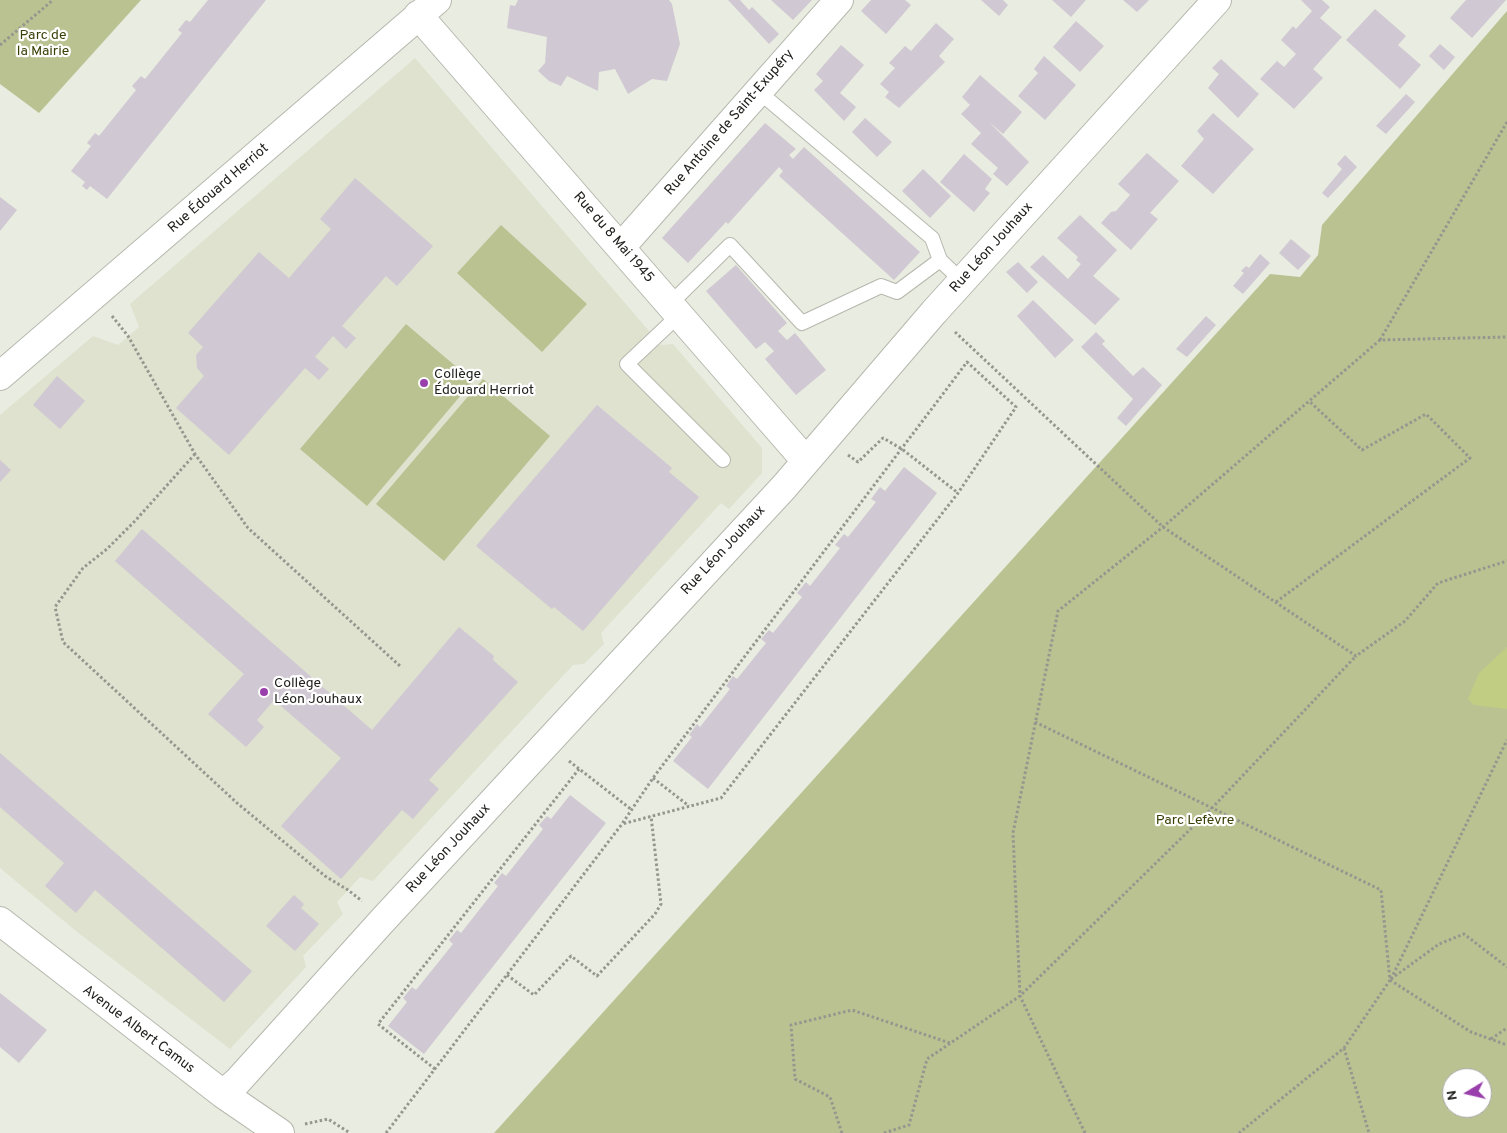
<!DOCTYPE html>
<meta charset="utf-8">
<style>
body{margin:0}
#map{position:relative;width:1507px;height:1133px;overflow:hidden;background:#e9ece0;font-family:Overpass,sans-serif}
canvas{display:block}
.north{position:absolute;left:1442px;top:1068px;width:50px;height:50px;box-sizing:border-box;background:#fff;border:1px solid #a6a7a5;border-radius:50%;rotate:261deg;font-size:14px;font-weight:700;line-height:20px;text-align:center;color:#21221e}
.north::after{content:'';display:block;margin:auto;width:18px;height:22px;background:#993fab;clip-path:polygon(50% 0,100% 100%,50% 72%,0 100%)}
</style>
<div id="map">
<canvas width="1507" height="1133"></canvas>
<div class="north">N</div>
</div>
<script>
const ctx = document.querySelector('canvas').getContext('2d');
ctx.lineJoin = 'round';
function fillPath(path, color) {
  ctx.fillStyle = color;
  ctx.fill(path, 'evenodd');
}
function trace(path, color, width, dash) {
  ctx.strokeStyle = color;
  ctx.lineWidth = width;
  ctx.lineCap = dash ? 'butt' : 'round';
  ctx.setLineDash(dash || []);
  ctx.stroke(path);
}
function drawText(font, color, halo, rows, align = 'center') {
  ctx.font = font + ' Overpass,sans-serif';
  ctx.lineWidth = 4.5;
  ctx.setLineDash([]);
  ctx.textBaseline = 'middle';
  ctx.strokeStyle = halo;
  ctx.fillStyle = color;
  for (const [text, x, y, turn = 0] of rows) {
    ctx.save();
    ctx.translate(x, y);
    ctx.rotate((+turn || 0) * Math.PI / 180);
    ctx.textAlign = isNaN(turn) ? turn : align;
    if (halo) ctx.strokeText(text, 0, 0);
    ctx.fillText(text, 0, 0);
    ctx.restore();
  }
}
fillPath(new Path2D(`
 M415 58 661 345 673 344 762 448V473L729 509 721 503 601 633 604 644 584 664 573 665 373 881 360 877 337 902 343 914 303 956 306 967 230 1049 76 931 0 868V415L93 336 118 345 139 327 130 304Z`), '#dee2cf');
fillPath(new Path2D(`
 M0 0H141L39 113 0 84Z
 M1507 11V1133H494L1270 274 1300 277 1318 255 1322 225ZM1452 1078H1482V1108H1452Z
 M501 225 587 304 542 352 457 273Z
 M406 324 473 381 367 506 300 449Z
 M483 379 550 436 444 561 376 504Z`), '#bac292');
fillPath(new Path2D(`
 M1507 647V709L1474 705 1468 699 1479 673Z`), '#c1cd83');
fillPath(new Path2D(`
 M208 0H266L107 199 90 186 87 190 82 186 85 182 71 171 91 146 87 143 95 133 99 136 136 90 132 86 141 76 145 79 182 33 178 30 186 20 190 22Z
 M518 0H669L672 4 680 44 667 81 652 79 628 94 615 69 599 72 598 91 567 76 561 86 549 81 538 71 545 63 547 37 507 28 510 5 515 6Z
 M728 0H740L749 10 752 7 779 34 769 44Z
 M771 0H812L793 20Z
 M871 0H905L911 5 886 34 861 11Z
 M981 0H1003L1008 5 999 16Z
 M1052 0H1086L1071 17Z
 M1123 0H1149L1137 12Z
 M1301 0H1322L1330 7 1320 18 1342 37 1313 69 1323 78 1294 109 1260 79 1277 61 1284 67 1296 54 1281 40 1293 26 1296 29 1312 11Z
 M1466 0H1506L1472 38 1450 18Z
 M1375 9 1406 36 1398 45 1421 65 1400 89 1346 40Z
 M1076 21 1104 46 1080 72 1053 47Z
 M936 23 954 39 939 56 945 62 899 108 885 97 889 92 880 84 895 68 889 63 905 46 911 51Z
 M1440 44 1455 57 1444 70 1429 56Z
 M841 45 864 65 840 93 856 107 844 121 814 90 823 81 816 74Z
 M1044 56 1076 85 1045 120 1018 96 1038 73 1034 69Z
 M1221 59 1259 94 1238 118 1208 88 1219 74 1212 68Z
 M980 75 1022 112 1003 134 988 121 1029 162 1007 186 993 174 998 168 971 144 981 133 961 114 970 105 962 97Z
 M1406 94 1415 102 1386 134 1376 126Z
 M1213 113 1254 149 1213 194 1181 166 1204 139 1197 131Z
 M865 118 892 142 877 157 852 132Z
 M765 123 796 149 789 155 793 159 804 147 920 252 894 280 779 176 783 171 779 167 728 224 726 222 688 263 662 238Z
 M1147 153 1179 181 1150 213 1158 219 1131 250 1101 223 1111 212 1116 211 1130 195 1118 184Z
 M964 154 992 179 985 189 990 193 974 212 940 182Z
 M1345 155 1357 167 1328 198 1322 193 1342 169 1337 164Z
 M923 169 951 196 930 218 902 191Z
 M355 178 433 246 397 286 386 276 342 326 356 338 346 349 333 336 315 357 329 369 319 380 305 368 229 455 176 408 204 376 197 368 196 355 203 347 188 333 259 252 289 278 331 229 320 219Z
 M0 197 17 210 0 231Z
 M1080 215 1117 250 1093 276 1120 299 1095 325 1030 267 1043 255 1068 279 1081 264 1076 260 1078 257 1057 238Z
 M1291 239 1311 256 1298 270 1279 253Z
 M1260 254 1270 263 1243 294 1233 286 1244 273 1241 271 1246 266 1249 268Z
 M1018 262 1038 282 1027 293 1006 272Z
 M736 265 787 323 778 331 787 340 795 333 826 370 796 395 765 359 774 351 765 342 756 349 706 291Z
 M1033 300 1074 340 1055 358 1017 316Z
 M1206 316 1216 325 1187 357 1176 349Z
 M1096 332 1105 341 1102 344 1133 376 1143 367 1162 385 1126 426 1117 418 1133 399 1081 347Z
 M57 376 85 401 60 429 33 405Z
 M597 405 672 468 669 472 699 497 583 631 554 607 552 609 476 546Z
 M0 460 11 470 0 482Z
 M904 467 937 493 708 789 673 761 692 737 689 735 697 724 700 727 730 689 726 686 733 676 737 679 766 643 761 639 769 630 773 633 802 597 797 593 806 582 810 586 840 548 835 545 844 534 848 537 876 502 871 499 880 487 885 491Z
 M142 529 372 730 459 627 494 656 493 660 518 682 429 780 439 789 413 819 402 810 341 879 281 826 341 758 274 700 257 720 264 727 246 747 208 714 244 674 115 561Z
 M0 753 252 971 224 1002 95 890 76 913 45 886 64 863 0 807Z
 M570 795 606 823 424 1054 388 1026 407 1002 403 998 412 987 416 990 453 944 449 940 457 930 461 933 498 886 494 883 502 873 506 876 543 829 539 825 547 816 551 819Z
 M294 895 304 904 301 908 319 924 295 951 266 926Z
 M0 993 47 1030 19 1063 0 1047Z`), '#d0c8d2');
const lane = new Path2D(`
 M758 91 932 238 940 260
 M670 304 730 245 802 323 881 286 897 292 940 260 962 281
 M679 315 627 364 723 460`);
const street = new Path2D(`
 M418 15 806 461
 M621 247 839 0
 M0 376 437 0
 M0 921 223 1094 280 1133
 M223 1094 237 1082 383 920 784 487 934 312 1217 0`);
trace(lane, '#b6b8ae', 16);
trace(street, '#b6b8ae', 30);
trace(new Path2D(`
 M0 45 53 0
 M112 316 128 336 195 454 248 528 400 666
 M955 332 1163 527 1356 656 1405 621 1438 583 1507 561
 M1380 340 1507 122
 M195 454 135 521 107 549 83 568 55 607 63 642 237 803 325 876 348 890 362 901
 M848 455 858 462 883 438 902 449 958 493
 M1276 602 1470 458 1426 414 1362 450 1309 401
 M1035 722 1381 890 1390 980 1344 1048 1239 1133
 M569 761 632 810
 M653 778 689 806
 M507 975 534 995 571 956 597 976 655 914 661 904 651 816
 M1391 979 1507 740
 M1391 979 1439 944 1464 934 1507 967
 M1390 980 1471 1032 1507 1045
 M1491 1039 1507 1028
 M1344 1048 1369 1133
 M435 1069 378 1024 579 769
 M305 1124 328 1119 350 1133
 M386 1133 622 824 653 778 967 362 1016 407 958 493 721 798 622 824
 M842 1133 830 1097 795 1079 791 1025 852 1010 950 1043
 M884 1133 909 1125 927 1059 1020 996 1212 808 1356 656
 M1085 1133 1020 996 1013 833 1058 611 1163 527 1380 340 1507 337`), '#95978f', 3, [2.5, 2.5]);
trace(lane, '#fff', 14);
trace(street, '#fff', 28);
for (const [x, y, r, color] of [
 [424,383,5,"#993fab"],
 [264,692,5,"#993fab"]
]) {
  const dot = new Path2D();
  dot.arc(x, y, r, 0, 2 * Math.PI);
  ctx.fillStyle = color;
  ctx.fill(dot);
  trace(dot, '#fff', 2);
}
drawText('14px', '#3a4006', '#fff', [
 ["Parc de",43,36],
 ["la Mairie",43,52],
 ["Parc Lefèvre",1195,821]
]);
drawText('14px', '#21221e', '#fff', [
 ["Rue Antoine de Saint-Exupéry",730,123,-49],
 ["Rue Édouard Herriot",219,189,-41],
 ["Rue du 8 Mai 1945",613,238,49],
 ["Rue Léon Jouhaux",992,248,-48],
 ["Rue Léon Jouhaux",724,551,-47],
 ["Rue Léon Jouhaux",449,849,-47],
 ["Avenue Albert Camus",138,1030,37]
]);
drawText('14px', '#21221e', '#fff', [
 ["Collège",434,375],
 ["Édouard Herriot",434,391],
 ["Collège",274,684],
 ["Léon Jouhaux",274,700]
], 'left');
</script>
